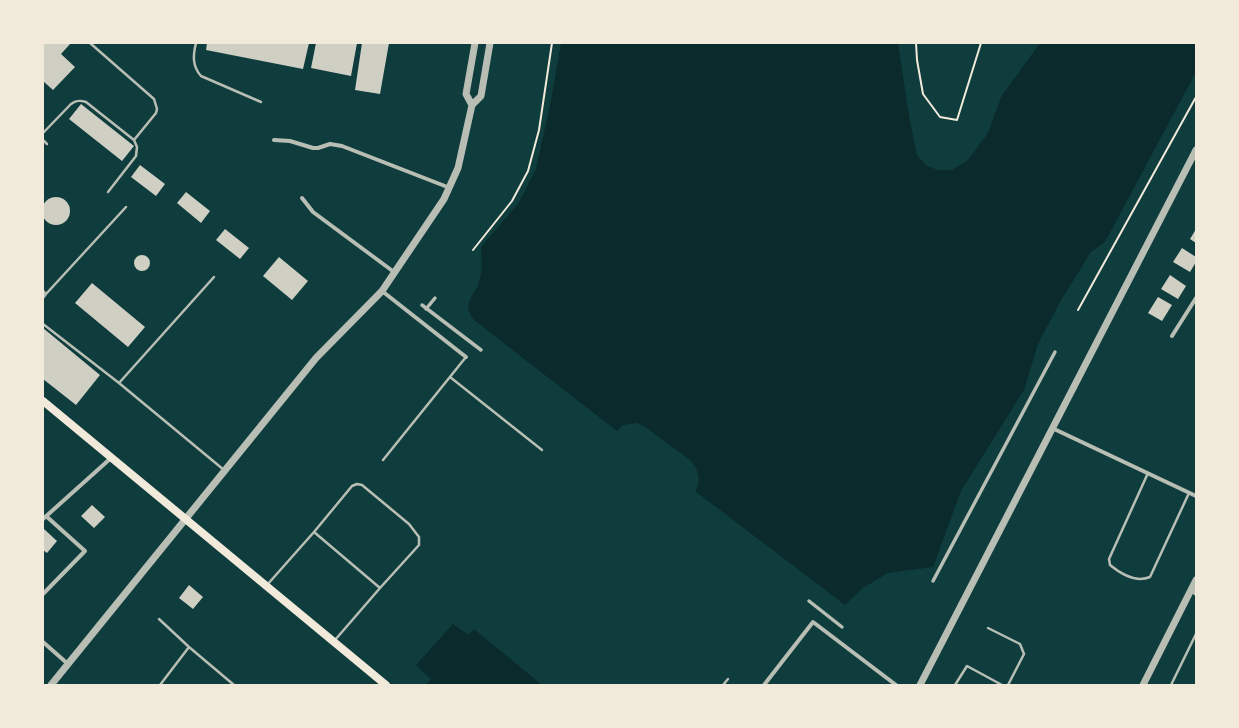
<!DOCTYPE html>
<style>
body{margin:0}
#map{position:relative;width:1239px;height:728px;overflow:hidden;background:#0f3d3e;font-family:Rubik,sans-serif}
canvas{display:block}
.frame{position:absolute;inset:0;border:44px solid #f1e9da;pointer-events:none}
</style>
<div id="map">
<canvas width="1239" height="728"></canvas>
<div class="frame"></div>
</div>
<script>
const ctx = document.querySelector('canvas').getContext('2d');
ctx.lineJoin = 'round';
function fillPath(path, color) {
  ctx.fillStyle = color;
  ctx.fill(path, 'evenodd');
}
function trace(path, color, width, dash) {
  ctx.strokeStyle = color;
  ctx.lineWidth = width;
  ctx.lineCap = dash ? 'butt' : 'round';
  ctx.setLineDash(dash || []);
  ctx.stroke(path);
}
fillPath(new Path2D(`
 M561 43H898L909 116 917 155 926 165 937 170H952L968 160 988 133 1001 97 1040 43H1196V72L1105 242 1091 252 1060 302 1038 344 1024 390 961 491 933 567 888 573 863 588 845 605 695 491C702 481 698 469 691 461L644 426 637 423 623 425 617 431 474 320C460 302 476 296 480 279 483 269 481 257 481 247L518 204 536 169 551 100Z
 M453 624 469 635 474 629 542 685H426L431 679 416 665Z`), '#0a2a2b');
fillPath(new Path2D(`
 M43 43H71L61 54 75 67 53 90 43 81Z
 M207 43H309L303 69 206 50Z
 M316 43H357L351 76 311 68Z
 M362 43H389L380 94 355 90Z
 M81 104 134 146 122 161 69 119Z
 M140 165 165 184 156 196 131 177Z
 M186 192 210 211 201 223 177 203Z
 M42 211a14 14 0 1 1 28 0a14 14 0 1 1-28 0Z
 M225 229 249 248 240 259 216 240Z
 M1196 229V243L1190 239Z
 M1182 248 1196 257V262L1190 272 1173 262Z
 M134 263a8 8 0 1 1 16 0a8 8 0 1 1-16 0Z
 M279 257 308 281 292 300 263 276Z
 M1170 275 1186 286 1178 299 1161 289Z
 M92 283 145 327 128 347 75 303Z
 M1158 297 1172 305 1162 321 1148 313Z
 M43 328 100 375 76 405 43 379Z
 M92 505 105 517 94 528 81 516Z
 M44 529 57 541 47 553 43 550V530Z
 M189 585 203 597 193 609 179 598Z`), '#cfcfc3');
trace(new Path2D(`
 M916 43 917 60 923 94 940 117 957 120 981 43
 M473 250 512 201 528 171 539 130 552 43
 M1078 310 1196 97`), '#f1e9da', 2);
trace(new Path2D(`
 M90 43 154 99 157 109 156 113 134 140
 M196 43C193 55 192 66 201 76L261 102
 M43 133 71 104C76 100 80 100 86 102L134 140 137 147 136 156 108 192
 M43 140 47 144
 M43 291 46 294 43 298
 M46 294 126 207
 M43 324 119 383 214 277
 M450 377 542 450
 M119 383 224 470
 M383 460 466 357
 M1148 473 1109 559 1110 565C1121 574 1136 583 1150 577L1189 493
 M314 532 352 486 357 484 362 485 409 524 419 537V545L380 588
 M267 585 314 532 380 588 335 640
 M159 619 189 647
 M988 628 1020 644 1024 654 1008 685
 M160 685 189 647 234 685
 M723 685 728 679
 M955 685 967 666 1002 685
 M1171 685 1196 634`), '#b8beb3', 2.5);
trace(new Path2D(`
 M422 305 481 350
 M426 309 435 298
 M933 581 1055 352
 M809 601 842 627`), '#b8beb3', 3.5);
trace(new Path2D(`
 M274 140 290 141 313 148H318L330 144 342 146 450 188
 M302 198 313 212 394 272
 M382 291 466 357
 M1172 336 1196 298
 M1052 428 1196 496
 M43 519 111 458
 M1191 590 1196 594
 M43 594 85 551 46 516
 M43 642 68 664
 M764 685 813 622 896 685`), '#b8beb3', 4);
trace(new Path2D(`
 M472 105 466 94 475 43
 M51 685 316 358 382 291 444 199 458 168 472 105 481 96 490 43
 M920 685 1196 150
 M1143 685 1196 580`), '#b8beb3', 7);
trace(new Path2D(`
 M43 401 386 685`), '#f1e9da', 8);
</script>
